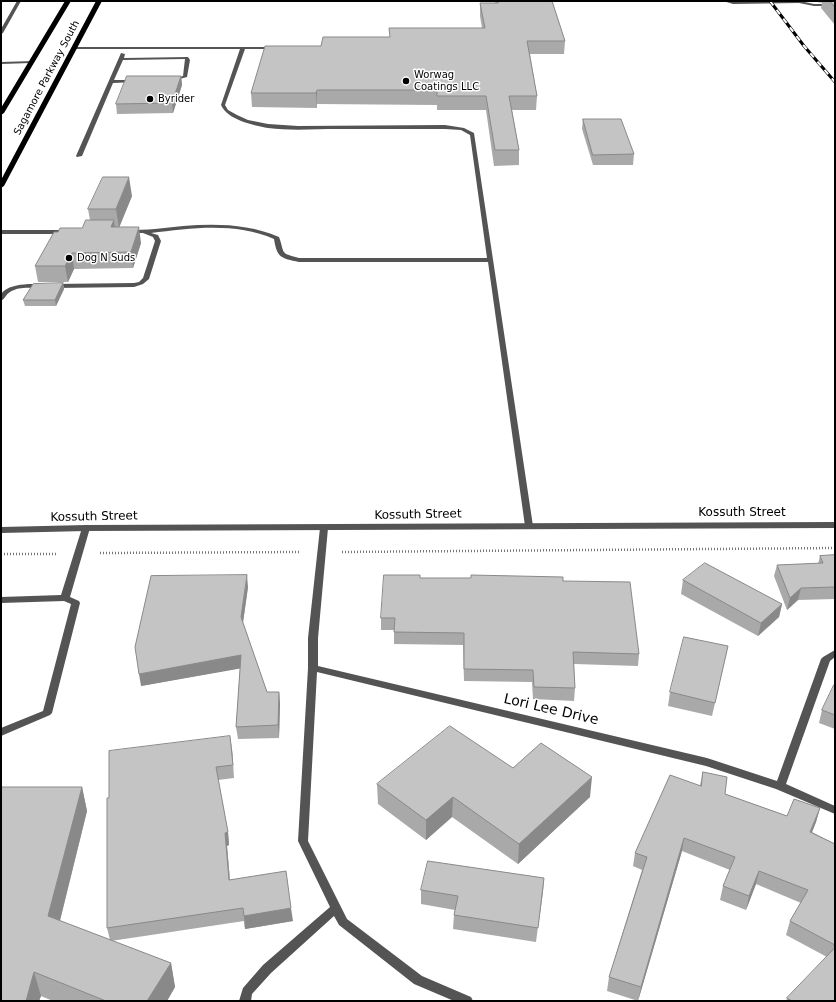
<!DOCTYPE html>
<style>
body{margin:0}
#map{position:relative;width:836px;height:1002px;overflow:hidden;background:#fff;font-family:"DejaVu Sans",sans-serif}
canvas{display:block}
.frame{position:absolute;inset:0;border:2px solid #000;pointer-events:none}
</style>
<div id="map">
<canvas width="836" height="1002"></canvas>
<div class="frame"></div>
</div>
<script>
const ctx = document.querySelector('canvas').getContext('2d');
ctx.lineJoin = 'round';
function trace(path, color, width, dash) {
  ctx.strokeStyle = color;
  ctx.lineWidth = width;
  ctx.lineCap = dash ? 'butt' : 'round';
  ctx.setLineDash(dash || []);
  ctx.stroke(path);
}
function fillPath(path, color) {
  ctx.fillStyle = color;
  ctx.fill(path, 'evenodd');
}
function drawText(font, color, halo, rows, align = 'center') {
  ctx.font = font + ' "DejaVu Sans",sans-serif';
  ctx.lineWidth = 3;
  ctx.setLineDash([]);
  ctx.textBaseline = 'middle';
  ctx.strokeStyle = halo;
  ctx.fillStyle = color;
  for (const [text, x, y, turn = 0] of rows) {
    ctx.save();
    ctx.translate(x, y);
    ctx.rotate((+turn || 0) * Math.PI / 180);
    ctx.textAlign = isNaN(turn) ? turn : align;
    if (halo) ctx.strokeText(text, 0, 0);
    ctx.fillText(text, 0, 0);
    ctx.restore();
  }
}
trace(new Path2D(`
 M342 552 835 548
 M100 553 301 552
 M1 554H57`), '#767676', 2.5, [1, 2]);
fillPath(new Path2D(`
 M17 1H21L3 33 1 34V29Z
 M723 1H800L814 4H835V6H814L799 3 733 4Z
 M72 47H275L277 48V49H245L225 105 228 110 237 115 248 120 268 124 298 126 445 125 464 128 474 133 533 526 532 528H526L525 526 488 262H299C281 258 277 258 274 239 236 222 191 228 151 233L158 235 161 241 149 279 143 284 134 287 53 288 50 286 53 284 134 283 139 282 143 278 155 241 153 237 143 233H128V231C137 229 146 230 155 229 196 224 240 220 279 237 285 253 279 253 299 258H487L470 135 461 130 445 129C409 129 374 129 338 129 315 129 291 131 268 128 252 125 228 120 221 105L240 49H72Z
 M121 53 125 54 124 58 188 57 190 60 187 77 172 81 170 80 183 76 185 59 123 60 114 80H136L138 81 136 82 113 83 82 156 77 157 76 156Z
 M33 61V62L31 63 1 64V62Z
 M1 230H64L67 232 64 234H1Z
 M28 284H41L44 286 41 288C31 288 19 286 10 292 6 294 5 299 1 301V294C7 286 18 285 28 284Z
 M86 525 90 528 70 597 79 601 80 603 52 713 50 715 1 736V728L43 711 71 604 64 601 1 603V597L61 595 82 528Z
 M324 525 328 528 318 638V666L707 758 777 781 821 659 823 657 835 650V657L830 661 786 784 835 806V814L776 789 706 766 317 672 308 841 347 919 422 976 471 997 473 1001H454L414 984 339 925 334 916 271 973 252 994 251 1001H239L243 988 263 965 330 907 298 841 308 668V638L320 528Z`), '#545454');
fillPath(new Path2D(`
 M835 522V528L86 531 1 533V527L86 525Z`), '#545454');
fillPath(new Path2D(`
 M65 1H71L4 113 1 115V108Z
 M96 1H102L4 186 1 188V180Z`), '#000');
const rail = new Path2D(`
 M770 1 804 46 835 82`);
trace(rail, '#000', 3);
trace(rail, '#fff', 2, [5.5]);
fillPath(new Path2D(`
 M494 1H552L565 41 564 54H530L537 96 536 110H512L519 150V165L494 166 486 110H437V105L317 104V108L252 107 251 93 321 46 390 37 482 28 480 16V3H495Z
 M816 1H835V25L821 8 822 3 817 2Z
 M181 76 182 85 173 113 117 114 116 104Z
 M583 119 634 154 633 165H593L582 129Z
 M132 196 119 227 141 243 133 268 74 269 68 282H38L35 266 58 232 82 228 90 220 88 209Z
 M63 283 64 289 56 306H25L23 300Z
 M835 555V599L798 600 787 610 774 576 777 565 818 564 820 556Z
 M420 578 563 581 639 654 638 666 574 664 575 688 574 701 533 699 532 682 464 681 463 645 394 644V630H381V618Z
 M683 580 782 604 779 617 758 636 681 594Z
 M248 587 243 623 267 692H279L280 704 279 738 238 739 236 727 240 668 141 686Z
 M728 646 712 716 668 706 670 692Z
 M835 685V729L819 723 822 710Z
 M232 749 234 778 218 780 228 832 229 845 227 846 230 880 293 921 245 929 244 921 111 941 171 963 175 987 167 1001H53L41 996 39 1001H1L82 787 87 811 60 921 110 940 107 928 109 798Z
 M513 768 590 797 518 864 452 817 426 840 378 804 377 784Z
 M703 772 725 794 787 816 820 808 816 822 812 832 835 844V1001H786L787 998 827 957 786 935 790 921 801 903 756 884 746 910 720 900 723 886 730 870 682 851 638 1001 607 991 609 977 642 870 633 866 635 853 700 785Z
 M544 878 536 942 453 929 454 915 455 910 421 904V890Z`), '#a9a9a9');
fillPath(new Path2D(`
 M181 76 182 85 173 113 172 103Z
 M317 90V108L316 93Z
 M129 177 132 196 119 228 116 209Z
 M114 220 116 236 111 227Z
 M139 227 141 243 133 268 131 252Z
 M72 253 74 269 68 282 65 266Z
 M63 283 64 289 56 306 55 300Z
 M247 575 248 587 242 629 241 617Z
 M801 588 798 600 787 610 790 598Z
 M782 604 779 617 758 636 761 623Z
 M241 655 243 668 141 686 139 674Z
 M279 692 280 704 279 738 278 725Z
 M230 736 232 749 234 778 233 765Z
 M592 777 590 797 518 864 519 844Z
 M82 787 87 811 55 940 48 916Z
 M453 797 452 817 426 840V820Z
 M820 808 816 822 807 845 810 832Z
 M228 832 229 845 227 846 231 893 225 833Z
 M684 838 682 851 638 1001 641 987Z
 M759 871 756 884 746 910 749 896Z
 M544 878 543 892 536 942 538 928Z
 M291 908 293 921 245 929 244 916Z
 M171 963 175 987 167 1001H147Z
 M34 972 41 996 39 1001H26Z`), '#898989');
const building = new Path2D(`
 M498 1H552L565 41H527L537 96H509L519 150H495L486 96H437V90H317L316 93H251L265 46H321L323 37H390L389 28H485L480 3H498Z
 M830 1H835V7Z
 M127 76H181L172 103 116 104Z
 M583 119H621L634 154 593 155Z
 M103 177H129L116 209H88Z
 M86 220H114L111 227H139L131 252 72 253 65 266H35L54 232H58L60 228H82Z
 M63 283 55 300H23L33 284Z
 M835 555V587L801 588 790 598 777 565 823 563 820 556Z
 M705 563 782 604 761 623 683 580Z
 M247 575 241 617 267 692H279L278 725 236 727 241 655 139 674 135 647 151 576Z
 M384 575H420V578H471V575L563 577V581L630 582 639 654 573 652 575 688 534 687 533 670 464 669V633L394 632 395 618H381Z
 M684 637 728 646 715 703 670 692Z
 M834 685H835V715L822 710Z
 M450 726 513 768 541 743 592 777 519 844 453 797 426 820 377 784Z
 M230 736 233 765 216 767 228 832 225 833 229 880 286 871 291 908 244 916 243 908 107 928V798H109V751Z
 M703 772 727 777 725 794 787 816 794 799 820 808 810 832 835 844V945L790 921 808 890 759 871 749 896 723 886 735 857 684 838 641 987 609 977 647 857 635 853 670 775 701 786Z
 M1 787H82L48 916 171 963 147 1001H106L34 972 26 1001H1Z
 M428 861 544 878 538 928 454 915 458 896 421 890Z
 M835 948V1001H792L787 998Z`);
fillPath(building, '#c4c4c4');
trace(building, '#898989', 1);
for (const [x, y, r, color] of [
 [406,81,4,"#000"],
 [150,99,4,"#000"],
 [69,258,4,"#000"]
]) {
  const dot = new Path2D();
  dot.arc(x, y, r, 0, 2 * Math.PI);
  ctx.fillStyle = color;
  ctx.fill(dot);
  trace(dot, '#fff', 1.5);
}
drawText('10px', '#000', '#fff', [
 ["Worwag",414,75],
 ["Coatings LLC",414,87],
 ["Byrider",158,99],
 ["Dog N Suds",77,258]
], 'left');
drawText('10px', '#000', '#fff', [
 ["Sagamore Parkway South",47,78,-62]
]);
drawText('12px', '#000', '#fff', [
 ["Kossuth Street",742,513],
 ["Kossuth Street",418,515,-1],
 ["Kossuth Street",94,517,-1]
]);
drawText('14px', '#000', '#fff', [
 ["Lori Lee Drive",551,710,13]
]);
</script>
